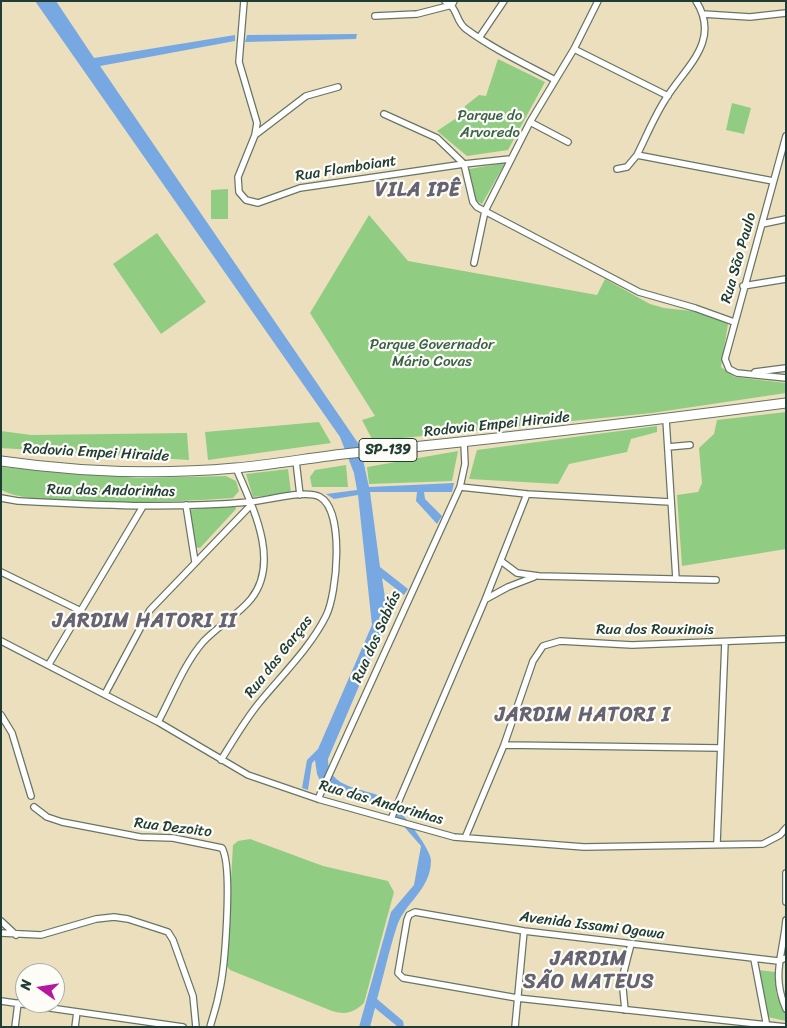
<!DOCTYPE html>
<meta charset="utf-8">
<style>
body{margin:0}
#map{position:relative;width:787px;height:1028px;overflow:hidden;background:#ecdfbd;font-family:Sriracha,sans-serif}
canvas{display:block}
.frame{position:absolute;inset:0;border:2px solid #1f3d34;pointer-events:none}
.north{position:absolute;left:15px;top:963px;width:50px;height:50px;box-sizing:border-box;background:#fdfcf7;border:1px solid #a4b0a9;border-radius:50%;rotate:283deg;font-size:14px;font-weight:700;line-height:20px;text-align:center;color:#1f3d34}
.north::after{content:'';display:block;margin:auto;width:18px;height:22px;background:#b5179e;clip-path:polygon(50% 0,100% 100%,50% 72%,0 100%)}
</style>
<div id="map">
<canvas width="787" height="1028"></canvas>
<div class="frame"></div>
<div class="north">N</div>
</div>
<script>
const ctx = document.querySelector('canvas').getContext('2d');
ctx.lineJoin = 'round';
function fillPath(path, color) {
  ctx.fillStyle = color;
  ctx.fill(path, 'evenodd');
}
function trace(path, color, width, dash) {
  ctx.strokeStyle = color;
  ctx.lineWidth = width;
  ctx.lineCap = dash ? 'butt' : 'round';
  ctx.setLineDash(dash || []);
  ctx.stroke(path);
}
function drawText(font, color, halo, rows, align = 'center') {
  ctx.font = font + ' Sriracha,sans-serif';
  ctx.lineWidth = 4.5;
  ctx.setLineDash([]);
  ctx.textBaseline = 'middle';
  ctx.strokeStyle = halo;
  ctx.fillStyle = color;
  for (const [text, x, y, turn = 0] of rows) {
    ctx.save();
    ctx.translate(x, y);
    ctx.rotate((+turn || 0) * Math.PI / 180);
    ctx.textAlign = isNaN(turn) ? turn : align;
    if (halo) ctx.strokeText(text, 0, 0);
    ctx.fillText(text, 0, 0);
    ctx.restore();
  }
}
fillPath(new Path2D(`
 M498 59 545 82 508 150 467 156 437 131 464 113 465 106 479 95 486 96Z
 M732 103 751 108 744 134 726 130Z
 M505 163 482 204 473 199 467 173 469 169Z
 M228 189V219H211V190Z
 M369 215 408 261 597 295 605 279 650 304 664 308 701 312 728 324 721 367 735 377 786 383V393L652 413 373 441 362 420 375 416 310 313Z
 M157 233 206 302 161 334 113 264Z
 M786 412V549L682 566 677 495 698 492 702 483 699 448 714 434 717 420Z
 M319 422 331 443 208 460 205 432Z
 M657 426V432L631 439 627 452 569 464 558 484 469 479 477 450Z
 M1 431 31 435 187 433 189 460 1 448Z
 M458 451 452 481 369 484 367 467Z
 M346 465 348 487H312L310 477 315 470Z
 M1 467 138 478 226 476 236 481 239 491 233 498C175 502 118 504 61 500 40 499 20 499 1 490Z
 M288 469 291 493 253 497 246 474Z
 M234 504 236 509 200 548 195 547 189 510Z
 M250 839 323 866 388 881 394 892 364 1003C353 1013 346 1015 332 1011L230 970 226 965 233 845 238 841Z
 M758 970 776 972V993L786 1014V1021L768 1017Z`), '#90cd83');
fillPath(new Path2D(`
 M35 1H56L94 58 235 35V41L100 66 360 446 369 487 454 483 452 492H424L425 499 442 516 437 524 416 501 417 492H370L380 567 408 589 404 595 382 578 386 604 385 625 328 759C327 789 365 788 385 798 395 802 431 848 431 860 431 890 405 902 397 926 389 950 384 975 377 999L403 1021 404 1027H398L375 1008 370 1027H359L391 912 414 885 421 846 387 807 321 783 317 774 315 760 312 763 308 790 302 788 307 760 318 749 372 625 358 495 334 499 326 494 357 490 354 473 340 437Z
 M357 34 356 39 245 42 247 35Z`), '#77a8e2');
const street = new Path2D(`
 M244 1 239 62 257 123 255 135 238 177 239 192 246 200 258 203 300 188 464 164 510 159
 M445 1C459 9 455 21 466 29 493 49 525 64 555 80
 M703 14 750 17 786 13
 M375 16 417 14 452 5 454 1
 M479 38 504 1
 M574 49 668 96
 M384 114 437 138 464 164
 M530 122 568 142
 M255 135 306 96 338 87
 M786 136 725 359 729 369 737 373 786 378
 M637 155C646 137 654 117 665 100 684 68 722 42 696 1
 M464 164 473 202 477 207 639 292 695 308 734 322
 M617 169 627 167 637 155 773 181
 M762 224 786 219
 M474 263 485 211 530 122 574 49 598 1
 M743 286 786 279
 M755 372 786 368
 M666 419 676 579
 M668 447 690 445
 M296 461 300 495
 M460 487 527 494 670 502
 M1 498 18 501C95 505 171 509 249 502 266 501 305 489 320 497 345 511 337 594 326 616 310 648 281 676 259 703 245 720 233 741 221 760
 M186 505 195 562
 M501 561 517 573 539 576 716 580
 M1 572 81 611
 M486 599 508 587 534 577
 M1 641 158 722 248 775 318 799 454 837 584 847 763 844 780 835 786 828
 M49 664 142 508
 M105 694 150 610 251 505
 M1 715 12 733 31 796
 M158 722C172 696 184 664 203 642 218 626 238 615 251 599 281 561 252 506 236 468
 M504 745 720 748
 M318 799 460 487 465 464 464 443
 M34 807 47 817 62 822 140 837 173 838 222 848C233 867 225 969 219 993 217 1005 213 1016 210 1027
 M391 819 485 600 527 494
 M465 838 504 745 533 661 543 646 560 641 632 645 786 639
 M717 843 725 642
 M786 873V902
 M786 920C783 955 771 975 786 1009
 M1 921 16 935
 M1 933 41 935 96 919 114 917 128 919 162 930 168 932 173 940 193 996 196 1027
 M786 958 778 961 524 931 415 912 409 915 407 920 398 973 403 978 517 998 786 1027
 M754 959 767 1027
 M1 1001 183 1027
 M625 1010 622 979 631 944
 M15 1027 18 1003
 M75 1027 77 1012
 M515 1027 524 931`);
const primary = new Path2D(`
 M1 461C78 472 157 475 235 468 274 465 313 457 353 453 497 439 641 422 786 403`);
trace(street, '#677664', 8);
trace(primary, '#677664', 11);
trace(street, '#fff', 5.5);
trace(primary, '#fff', 9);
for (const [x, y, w] of [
 [388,450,58]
]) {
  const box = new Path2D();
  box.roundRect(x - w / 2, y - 11.5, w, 23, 4);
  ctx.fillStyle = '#fdfcf7';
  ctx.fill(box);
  trace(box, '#1f3d34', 1);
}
drawText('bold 14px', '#1f3d34', null, [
 ["SP-139",388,450]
]);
drawText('15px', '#3b6148', '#fdfcf7', [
 ["Parque do",490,116],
 ["Arvoredo",490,133],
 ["Parque Governador",432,345],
 ["Mário Covas",432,362]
]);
drawText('15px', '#1f3d34', '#fdfcf7', [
 ["Rua Flamboiant",346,169,-9],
 ["Rua São Paulo",739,258,-74],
 ["Rodovia Empei Hiraide",497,425,-6],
 ["Rodovia Empei Hiraide",96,453,3],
 ["Rua das Andorinhas",111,491,1],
 ["Rua dos Rouxinois",655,630],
 ["Rua dos Sabiás",377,637,-66],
 ["Rua das Garças",279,657,-52],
 ["Rua das Andorinhas",381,803,16],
 ["Rua Dezoito",173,828,7],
 ["Avenida Issami Ogawa",592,926,7]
]);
ctx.letterSpacing = '1px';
drawText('bold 20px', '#666471', '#fdfcf7', [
 ["VILA IPÊ",418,191],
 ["JARDIM HATORI II",145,622],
 ["JARDIM HATORI I",583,716],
 ["JARDIM",589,960],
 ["SÃO MATEUS",589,983]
]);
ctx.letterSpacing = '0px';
</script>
